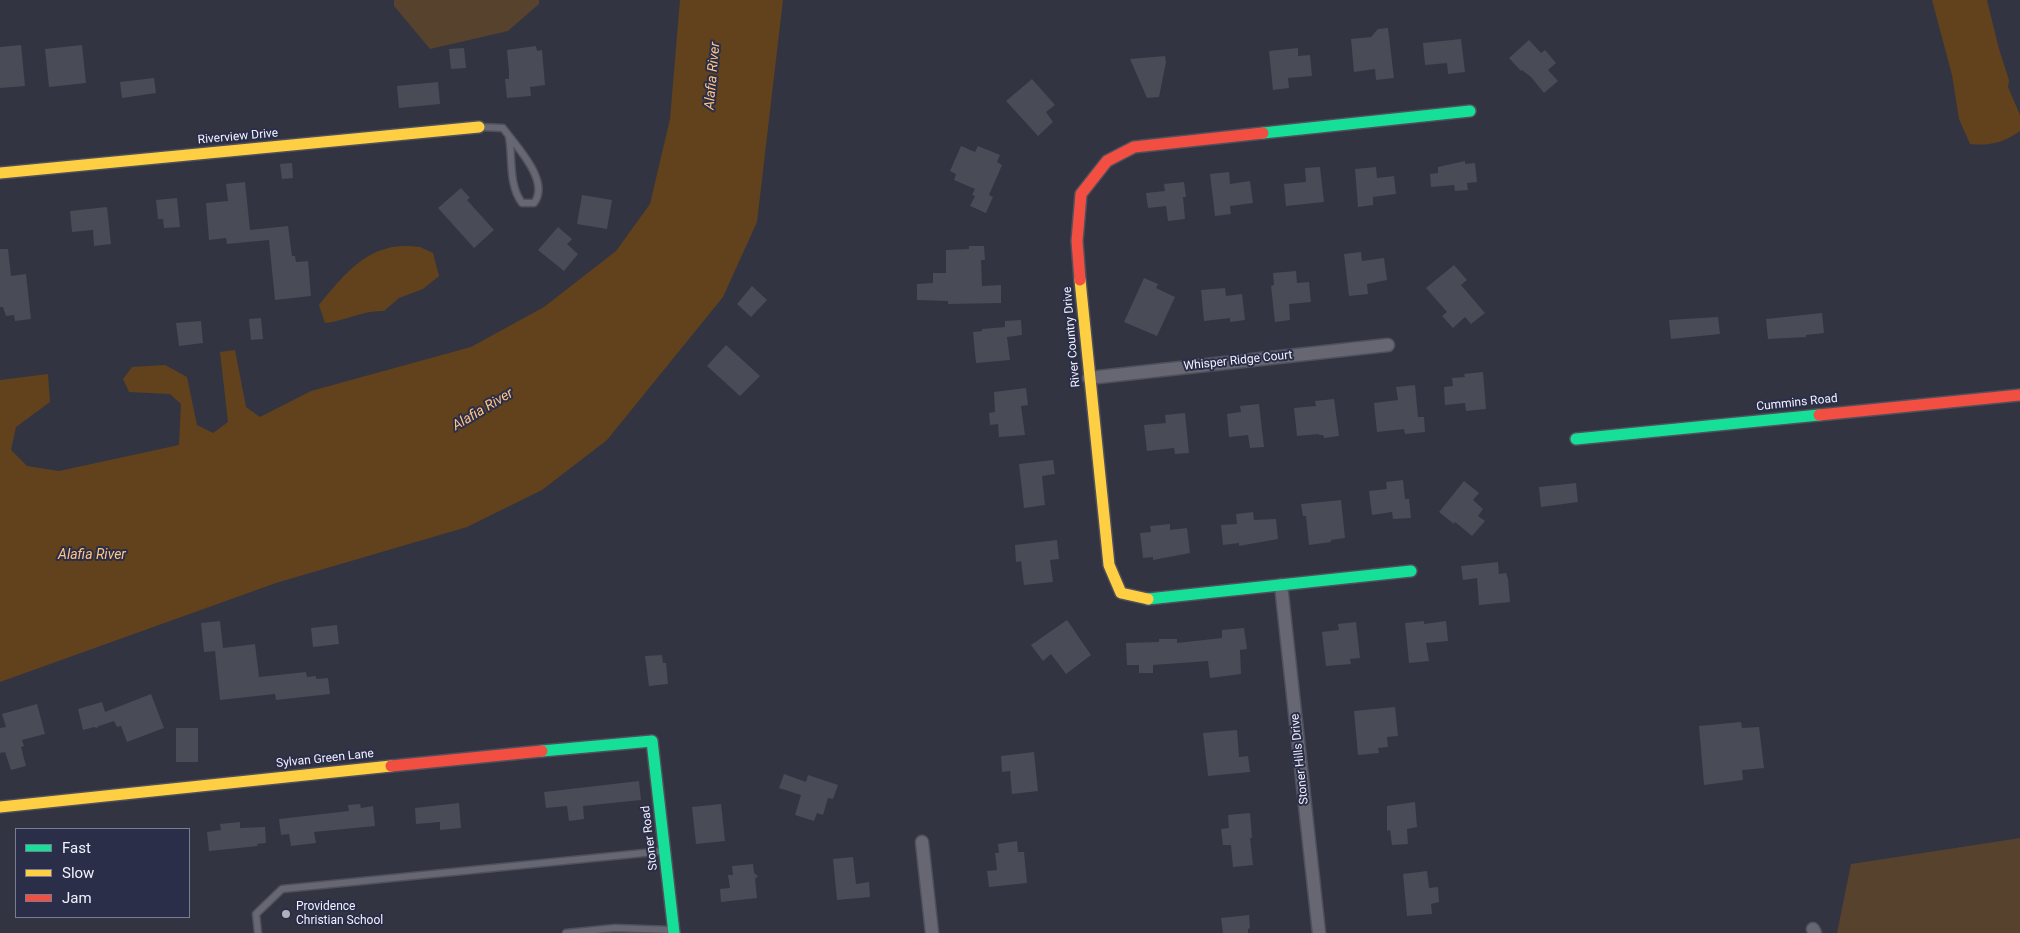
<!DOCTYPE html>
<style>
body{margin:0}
#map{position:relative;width:2020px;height:933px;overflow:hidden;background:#323442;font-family:Roboto,sans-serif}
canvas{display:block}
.legend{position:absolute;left:15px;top:828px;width:175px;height:90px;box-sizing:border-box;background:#2b2e49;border:1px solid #7a7c91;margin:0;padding:6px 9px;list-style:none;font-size:15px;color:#f1f2fd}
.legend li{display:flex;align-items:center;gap:10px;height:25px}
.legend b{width:25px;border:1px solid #7a7c91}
</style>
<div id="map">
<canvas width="2020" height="933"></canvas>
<ul class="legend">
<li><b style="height:6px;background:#16e098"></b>Fast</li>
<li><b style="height:6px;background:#ffcf43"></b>Slow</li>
<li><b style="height:6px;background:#f24e42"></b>Jam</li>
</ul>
</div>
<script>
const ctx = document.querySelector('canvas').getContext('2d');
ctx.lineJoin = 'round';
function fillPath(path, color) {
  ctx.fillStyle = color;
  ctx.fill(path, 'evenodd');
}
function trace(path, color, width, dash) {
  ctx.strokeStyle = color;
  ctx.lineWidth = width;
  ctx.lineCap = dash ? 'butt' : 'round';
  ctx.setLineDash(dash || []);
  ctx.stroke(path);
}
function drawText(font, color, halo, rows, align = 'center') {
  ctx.font = font + ' Roboto,sans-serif';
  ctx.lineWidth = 4;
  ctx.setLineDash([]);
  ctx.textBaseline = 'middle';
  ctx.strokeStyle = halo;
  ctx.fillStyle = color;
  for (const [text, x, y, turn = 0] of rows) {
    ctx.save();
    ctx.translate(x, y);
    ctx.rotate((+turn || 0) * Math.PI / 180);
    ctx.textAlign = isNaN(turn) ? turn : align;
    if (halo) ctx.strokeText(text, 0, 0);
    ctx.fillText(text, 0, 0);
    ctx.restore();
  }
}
fillPath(new Path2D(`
 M394 0H539V4L508 31 430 49 394 6Z
 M2020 838V933H1837L1851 864Z`), '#56422d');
fillPath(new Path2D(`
 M680 0H783L757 222 723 297 607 440 542 490 467 527 276 583 0 682V380L48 374 50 402 16 427 11 450 27 466 59 471 179 445 181 404 170 394 129 392 123 379 132 367 165 365 187 377 197 425 213 433 228 422 220 352 235 350 246 407 260 417 311 391 471 347 544 307 616 251 650 204 670 119Z
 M1932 0H1987L1999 49 2009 80 2008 87 2020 115V131C2003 143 1990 146 1970 144L1959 119 1952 75Z
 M409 246 420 247 433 253 439 276 423 289 399 298 384 311C364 310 345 321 325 323L319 305C336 284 358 256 385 249 393 246 401 246 409 246Z`), '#61421c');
fillPath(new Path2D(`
 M1388 28 1394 78 1376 80 1375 69 1354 72 1351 39 1371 37 1378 29Z
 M1461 39 1465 72 1448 74 1447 63 1425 65 1423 43Z
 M1529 40 1541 53 1545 50 1556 63 1548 70 1558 81 1544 93 1531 77 1522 70 1521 71 1509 58Z
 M21 45 25 86 0 88V47Z
 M82 45 86 83 49 87 45 49Z
 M536 46 537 51 542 50 545 85 530 87 531 96 507 98 505 79H509V72L507 50Z
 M464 48 466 68 451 69 449 49Z
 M1298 48V56L1310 55 1312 76 1288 78 1289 88 1273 90 1269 51Z
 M1165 56 1166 62 1159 97 1147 98 1130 59Z
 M154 78 156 93 122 98 120 82Z
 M1032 79 1055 105 1046 112 1053 122 1038 136 1006 101Z
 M438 82 440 104 399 108 397 86Z
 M961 146 975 152 978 146 1000 155 997 162 1002 165 989 195 993 197 986 213 970 206 975 196 972 195 975 189 954 180 956 174 950 171Z
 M1465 161V164L1475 163 1477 182 1467 183 1468 190 1455 191 1454 185 1431 187 1430 174 1438 173V167Z
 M292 163 293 178 282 179 280 164Z
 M1320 167 1324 202 1286 206 1284 184 1306 182 1305 168Z
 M1376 167 1377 178 1394 176 1396 194 1373 197V205L1358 207 1355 169Z
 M1229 172 1230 184 1250 181 1253 203 1230 206 1231 214 1215 216 1210 174Z
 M245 182 250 230 288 226 292 256H295L296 262 308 261 311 296 275 300 269 240 227 244 226 238 209 240 206 203 228 201 226 184Z
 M1184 182 1186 197H1183L1185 219 1168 221 1166 206 1148 208 1146 193 1165 191 1164 184Z
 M461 188 470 198 467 200 494 230 474 248 438 208Z
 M582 195 612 200 607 229 577 224Z
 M177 198 180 227 164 228 163 219H158L156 200Z
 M107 207 111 244 94 246 93 230 72 232 70 211Z
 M558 227 572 239 567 244 578 254 564 271 538 250Z
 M969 246H984L985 260H981L982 286 1001 285V303L948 304V301L917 300V284L933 283V273H946V250L969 249Z
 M0 249H8L11 276 26 274 31 319 15 321 14 315 6 316 3 307H0Z
 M1361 252 1362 261 1384 258 1387 280 1367 284 1368 294 1349 296 1344 254Z
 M1454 265 1467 280 1461 285 1485 313 1471 324 1465 317 1453 328 1442 316 1447 312 1426 288Z
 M1296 271 1297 283 1309 282 1311 302 1289 304 1290 320 1275 322 1271 286 1274 285 1273 273Z
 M1144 278 1158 284 1156 288 1175 297 1157 336 1124 322Z
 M752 286 767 300 751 317 737 304Z
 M1225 288 1226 296 1242 294 1245 320 1230 322V318L1204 321 1201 290Z
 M1822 313 1824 333 1806 335V337L1768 339 1766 319Z
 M1718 317 1720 334 1671 339 1669 320Z
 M261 318 263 339 251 340 249 319Z
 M1021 320 1022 335 1007 337 1010 360 976 363 973 332 982 331V329L1005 327V321Z
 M201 321 203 343 179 346 176 323Z
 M726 345 760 376 740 396 707 366Z
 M1483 372 1486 409 1466 411 1465 403 1445 405 1444 387 1453 386 1452 378 1465 377 1464 374Z
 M1415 385 1418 417H1424L1425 432 1405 434 1404 429 1377 432 1374 403 1398 400 1396 387Z
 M1026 388 1028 405 1021 406 1025 435 999 437 998 424 990 425 989 413 995 412 994 392Z
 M1334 399 1339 436 1324 438 1323 435H1319V434L1297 436 1294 408 1316 406 1315 401Z
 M1259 404 1264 447 1250 448 1248 435 1229 437 1227 414 1241 412 1240 406Z
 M1185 413 1189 453 1175 454 1174 448 1147 451 1144 425 1166 423 1165 415Z
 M1053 460 1055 474 1042 476 1045 505 1024 508 1019 464Z
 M1403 480 1405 499H1409L1411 518 1393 519 1392 512 1372 515 1369 491 1387 489 1386 482Z
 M1464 481 1479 493 1473 500 1483 509 1478 516 1485 521 1472 536 1455 522 1454 524 1439 512Z
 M1576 483 1578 502 1541 507 1539 487Z
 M1341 500 1345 538 1331 540V542L1309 545 1306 516H1303L1301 504Z
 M1253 512 1254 520 1276 519 1278 539 1239 546V543L1223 545 1221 525 1237 524 1236 514Z
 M1170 524V530L1187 528 1190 553 1153 560V557L1143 558 1140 533 1151 532 1150 526Z
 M1057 540 1059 559 1050 560 1053 582 1024 585 1021 561 1016 562 1015 545Z
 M1498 562 1499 574 1506 573 1508 579 1510 602 1479 605 1477 578 1463 580 1461 566Z
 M1067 620 1091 655 1066 674 1051 654 1043 661 1031 645Z
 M220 621 223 648 255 644 259 677 306 672 307 677 316 676V679L328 678 330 694 276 700 275 694 220 700 215 651 204 652 201 623Z
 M1424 621V624L1446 621 1448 641 1426 643 1429 661 1409 663 1405 623Z
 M1356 622 1360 658 1350 659 1351 664 1326 666 1322 632 1339 630 1338 624Z
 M337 625 339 644 313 647 311 628Z
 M1244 628 1247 649 1240 650 1241 674 1210 678 1208 661 1153 665V673H1139V665H1127L1126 643 1159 642V639H1177V643L1222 638V630Z
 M662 655 663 663H666L668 684 649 686 645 656Z
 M151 694 164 728 127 742 121 726 117 727 114 721 99 726 97 728 94 727 83 730 78 709 102 702 105 712Z
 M37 704 45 734 22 740 24 746 21 747 26 766 11 770 5 752 0 753V728L6 727 2 714Z
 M1395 707 1398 736 1387 737 1388 747 1378 748 1379 753 1358 755 1354 711Z
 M1741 722 1742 728 1759 727 1764 768 1742 770 1743 780 1704 785 1699 726Z
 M176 728H198V762H176Z
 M1237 730 1239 757 1248 756 1250 772 1208 776 1203 733Z
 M1034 752 1038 791 1012 794 1010 771 1002 772 1001 756Z
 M784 774 806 782 808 775 838 785 833 799 828 798 823 815 817 813 814 821 795 815 801 795 779 788Z
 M639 781 641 800 583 806 584 819 569 821 567 806 546 808 544 792Z
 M1415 802 1417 827 1407 829 1408 844 1392 845 1390 830 1387 831V806Z
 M459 803 461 828 440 830V822L416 824 415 808Z
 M360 804 361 808 373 806 375 826 314 832 316 843 291 846 289 834 281 835 279 819 349 811 348 805Z
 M721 804 725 841 696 844 692 807Z
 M1250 813 1252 838H1250L1253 865 1233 867 1231 845H1223L1221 829 1229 828 1228 815Z
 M240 822V828L265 827 266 843 257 844 258 846 209 851 207 832 221 830 220 824Z
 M1017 841 1018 852H1024L1027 883 989 887 987 871 997 870 995 853H999L998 844Z
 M853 857 856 884 869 882 870 897 837 900 833 859Z
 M753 864 754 873 758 876 755 879 757 898 721 902 720 889 730 888 728 875H733L732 866Z
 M1427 871 1429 888 1438 887 1439 902 1431 904 1432 914 1407 916 1403 874Z
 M1249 915 1250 928 1248 929V933H1223L1221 918Z`), '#494b57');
const lane = new Path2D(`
 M480 127 503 128C515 145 551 181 534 203H522C508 184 513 159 509 137
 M258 933 256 914 282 889 664 851
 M566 933 615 928 672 930`);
const street = new Path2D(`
 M1089 378 1388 345
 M1281 585 1319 933
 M922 842 932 933
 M1813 929 1815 933`);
const fast = new Path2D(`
 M1263 133 1470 111
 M1576 439 1819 415
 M1148 599 1411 571
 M542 751 652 741 674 933`);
const slow = new Path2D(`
 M0 173 479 127
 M1080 280 1109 565 1121 593 1148 599
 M0 807 391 766`);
const jam = new Path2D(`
 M1080 280 1077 241 1081 194 1107 161 1134 147 1263 133
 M1819 415 2020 395
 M391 766 542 751`);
trace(lane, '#4f505b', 9);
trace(street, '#4f505b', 15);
trace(fast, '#4f505b', 14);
trace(slow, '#4f505b', 14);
trace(jam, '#4f505b', 14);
trace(lane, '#666772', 6);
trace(street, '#666772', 12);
trace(fast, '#16e098', 11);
trace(slow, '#ffcf43', 11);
trace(jam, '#f24e42', 11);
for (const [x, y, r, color] of [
 [286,914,5,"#aeb0bc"]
]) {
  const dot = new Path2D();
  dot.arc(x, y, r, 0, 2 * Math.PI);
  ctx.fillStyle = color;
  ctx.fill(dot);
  trace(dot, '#2b2e49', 2);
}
drawText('12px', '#f1f2fd', '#2b2e49', [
 ["Riverview Drive",238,137,-5],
 ["River Country Drive",1072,337,-95],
 ["Whisper Ridge Court",1238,361,-6],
 ["Cummins Road",1797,403,-6],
 ["Sylvan Green Lane",325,759,-6],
 ["Stoner Hills Drive",1300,759,-96],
 ["Stoner Road",650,838,-97]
]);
drawText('12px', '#f1f2fd', '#2b2e49', [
 ["Providence",296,907],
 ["Christian School",296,921]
], 'left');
drawText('italic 14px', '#fec484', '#2b2e49', [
 ["Alafia River",713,76,-85],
 ["Alafia River",483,410,-31],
 ["Alafia River",92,555]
]);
</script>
